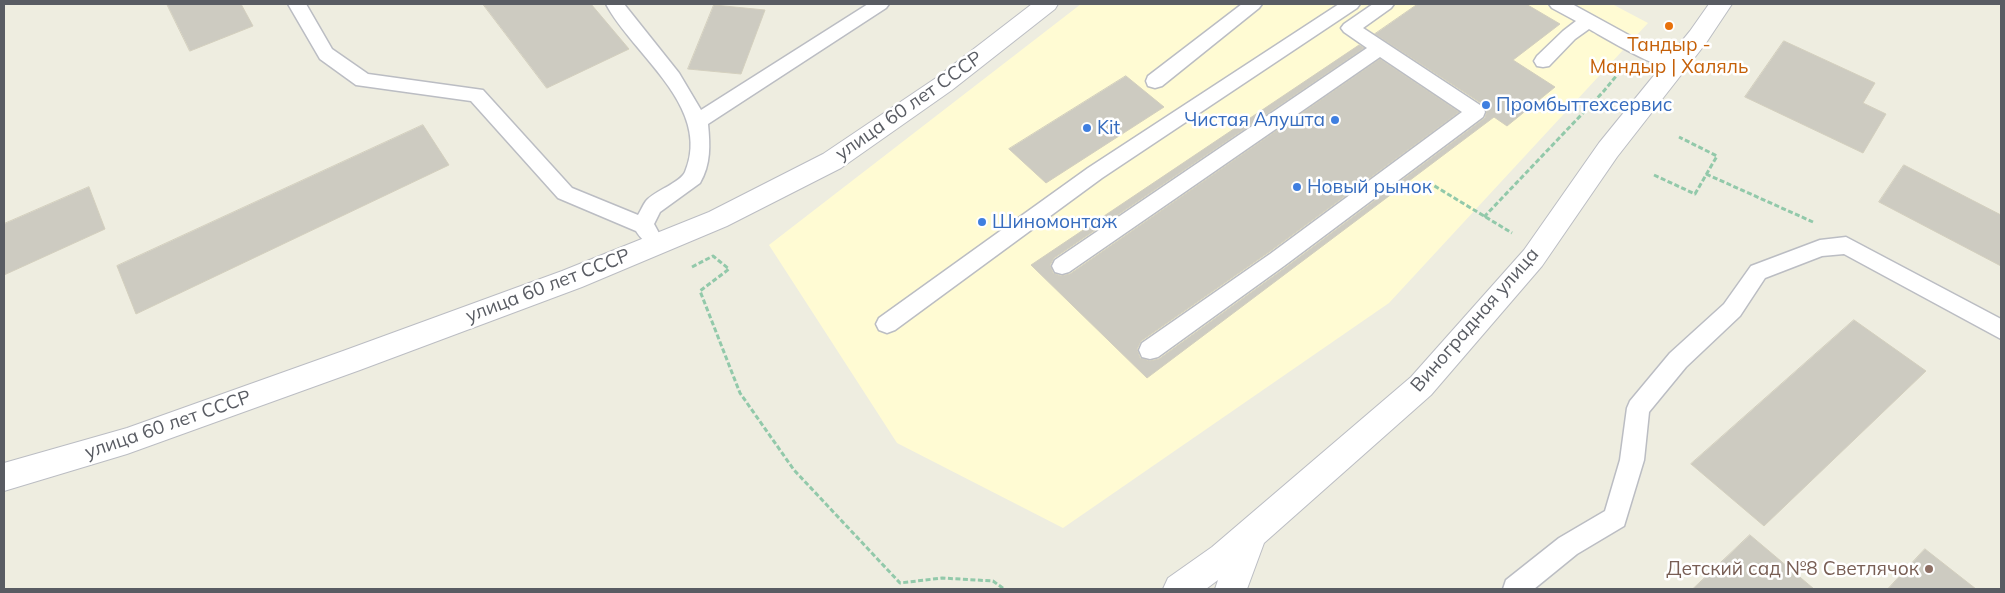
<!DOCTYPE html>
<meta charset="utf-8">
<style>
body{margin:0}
#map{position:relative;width:2005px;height:593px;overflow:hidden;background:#eeede0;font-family:Mulish,sans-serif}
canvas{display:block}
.frame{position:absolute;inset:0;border:5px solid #595c63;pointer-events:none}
</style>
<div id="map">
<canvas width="2005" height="593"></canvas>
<div class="frame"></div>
</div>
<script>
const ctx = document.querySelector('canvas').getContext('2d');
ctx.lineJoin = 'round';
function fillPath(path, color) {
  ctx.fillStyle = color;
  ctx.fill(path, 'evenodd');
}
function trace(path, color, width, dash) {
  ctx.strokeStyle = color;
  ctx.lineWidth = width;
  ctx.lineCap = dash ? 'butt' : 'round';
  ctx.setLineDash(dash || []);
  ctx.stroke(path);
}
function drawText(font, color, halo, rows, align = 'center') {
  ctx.font = font + ' Mulish,sans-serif';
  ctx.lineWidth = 5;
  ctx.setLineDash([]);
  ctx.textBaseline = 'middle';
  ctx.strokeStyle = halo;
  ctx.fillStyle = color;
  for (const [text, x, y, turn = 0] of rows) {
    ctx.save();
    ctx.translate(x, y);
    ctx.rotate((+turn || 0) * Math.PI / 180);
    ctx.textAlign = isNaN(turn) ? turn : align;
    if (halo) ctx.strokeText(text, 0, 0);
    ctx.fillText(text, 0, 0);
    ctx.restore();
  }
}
fillPath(new Path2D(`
 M1081 4H1612L1648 23 1389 303 1063 528 897 443 769 245Z`), '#fffbd3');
const building = new Path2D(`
 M167 4H241L253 26 190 51Z
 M483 4H591L629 49 547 88Z
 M1418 4H1526L1560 24 1513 60 1555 87 1507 126 1494 117 1147 378 1031 265 1359 45 1364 48 1054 258 1050 265 1053 273 1061 276 1070 274 1380 59 1459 112 1269 252 1141 341 1137 349 1140 358 1150 361 1159 359 1285 268 1485 118 1487 111 1484 105 1375 34Z
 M714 5 765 10 741 74 688 69Z
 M1784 41 1875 83 1863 103 1886 114 1863 153 1745 97Z
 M1126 76 1164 107 1046 183 1009 149Z
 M423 125 449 165 136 314 117 266Z
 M1904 165 2001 215V266L1879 202Z
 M89 187 105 229 4 275V224Z
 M1854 320 1926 371 1764 526 1691 464Z
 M1750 535 1814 589H1693Z
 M1925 549 1976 589H1888Z`);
fillPath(building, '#cdcbc1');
trace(building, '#d3cfbe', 1);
const service = new Path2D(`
 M288 4H306L332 49 368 74 483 90 572 188 638 215C641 210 643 205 646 201 654 191 680 183 685 172 713 107 632 54 606 4H624L679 73 701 110 868 4H889L886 8 708 124C710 145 711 164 700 183L660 212 654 224 660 235 657 241C646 245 642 240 636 231L558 198 471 101 356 85 320 59Z
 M1242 4H1262L1259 8 1162 86 1155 88 1148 86 1146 81 1148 76Z
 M1339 4H1360L1357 8 1102 178 895 330 887 333 879 330 876 324 879 318 1088 168Z
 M1373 4H1394L1391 8 1363 28 1483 107 1485 112 1483 117 1284 266 1158 357 1150 359 1142 357 1139 350 1142 343 1270 254 1462 112 1380 57 1069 272 1062 274 1055 272 1052 266 1055 260 1367 48 1344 32 1341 28 1344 24Z
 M1549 4H1572L1645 44 1681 59 1684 64 1681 69C1664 74 1607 39 1589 29L1575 39 1549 66 1543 67 1537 66 1534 61 1537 56 1563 31 1576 21 1552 8Z
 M1846 237 2001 319V339L1844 254 1822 256 1765 278 1740 316 1686 367 1649 412 1644 460 1624 526 1577 554 1534 589H1503L1506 580 1559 538 1605 511 1620 460 1627 408 1630 401 1670 353 1724 304 1751 266 1820 240Z`);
const minor = new Path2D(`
 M1032 4H1058L1055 9 952 90 841 168 727 226 582 287 360 370 127 454 4 491V463L127 428 343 351 562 271 709 212 823 154 936 78Z
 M1709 4H1732L1706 43 1617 157 1542 266 1431 395 1264 543 1247 589H1215L1218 580 1206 589H1163L1168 578 1212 547 1411 377 1524 250 1599 143 1690 31Z`);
trace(service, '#bbbdc3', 3);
trace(minor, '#bbbdc3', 2);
trace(new Path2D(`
 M1706 174 1813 222
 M1654 175 1695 194 1717 156 1679 137
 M1428 182 1512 233
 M1484 217 1603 92 1622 69
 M692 267 713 256 729 269 700 291 740 393 794 470 900 583 942 578 993 581 1004 589`), '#92c9aa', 3, [5, 2.5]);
fillPath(service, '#fff');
fillPath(minor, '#fff');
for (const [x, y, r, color] of [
 [1669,26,5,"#e8710a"],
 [1486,105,5,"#3f7fe0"],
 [1335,120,5,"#3f7fe0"],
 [1087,128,5,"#3f7fe0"],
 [1297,187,5,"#3f7fe0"],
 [982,222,5,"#3f7fe0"],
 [1929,569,5,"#8d6e63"]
]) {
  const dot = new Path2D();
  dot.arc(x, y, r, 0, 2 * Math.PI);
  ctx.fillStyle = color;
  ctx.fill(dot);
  trace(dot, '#fff', 2);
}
drawText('19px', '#c56008', '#fff', [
 ["Тандыр -",1669,45],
 ["Мандыр | Халяль",1669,67]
]);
drawText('19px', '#366cbe', '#fff', [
 ["Промбыттехсервис",1496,105],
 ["Чистая Алушта",1325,120,"right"],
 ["Kit",1097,128],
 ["Новый рынок",1307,187],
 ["Шиномонтаж",992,222]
], 'left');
drawText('19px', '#595c63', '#fff', [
 ["улица 60 лет СССР",909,106,-35],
 ["улица 60 лет СССР",548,286,-21],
 ["Виноградная улица",1475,320,-49],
 ["улица 60 лет СССР",168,425,-19]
]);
drawText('19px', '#785e54', '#fff', [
 ["Детский сад №8 Светлячок",1919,569]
], 'right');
</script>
